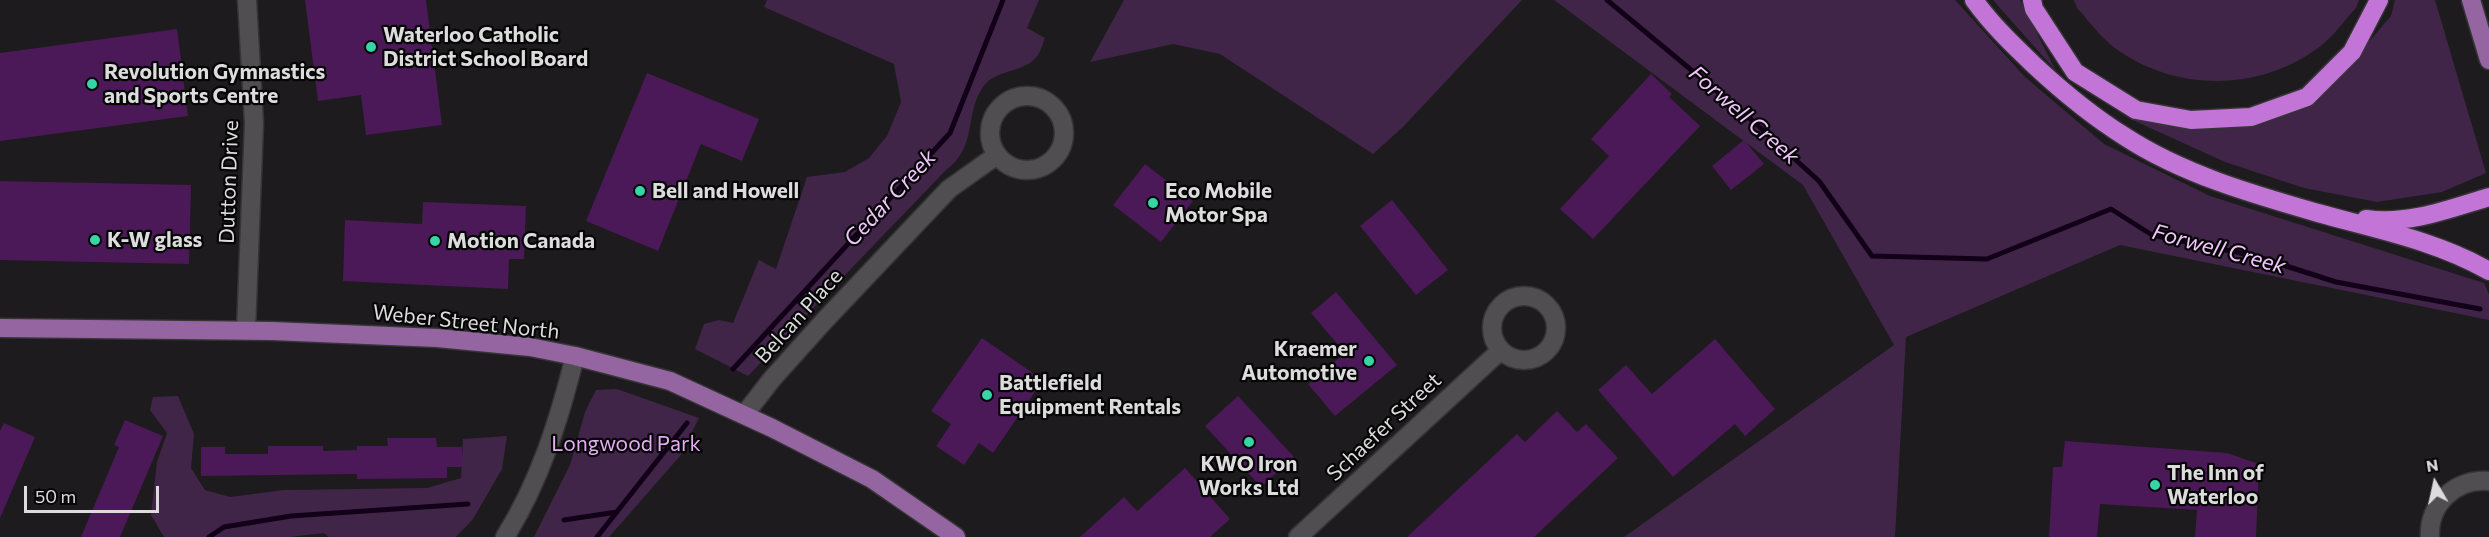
<!DOCTYPE html>
<style>
body{margin:0}
#map{position:relative;width:2489px;height:537px;overflow:hidden;background:#1d1b1d;font-family:Commissioner,sans-serif}
canvas{display:block}
.north{position:absolute;left:2405px;top:453px;width:60px;height:60px;-webkit-text-stroke:4px #070607;paint-order:stroke;rotate:351deg;font-size:16px;font-weight:700;line-height:24px;text-align:center;color:#dddcdd}
.north::after{content:'';display:block;margin:auto;width:21px;height:27px;background:#dddcdd;clip-path:polygon(50% 0,100% 100%,50% 72%,0 100%)}
.scale{position:absolute;left:24px;top:486px;width:135px;height:27px;box-sizing:border-box;border:3px solid #dddcdd;border-top:0;padding-left:8px;font-size:18px;line-height:21px;white-space:nowrap;color:#dddcdd;-webkit-text-stroke:4px #070607;paint-order:stroke}
</style>
<div id="map">
<canvas width="2489" height="537"></canvas>
<div class="north">N</div>
<div class="scale">50 m</div>
</div>
<script>
const ctx = document.querySelector('canvas').getContext('2d');
ctx.lineJoin = 'round';
function fillPath(path, color) {
  ctx.fillStyle = color;
  ctx.fill(path, 'evenodd');
}
function trace(path, color, width, dash) {
  ctx.strokeStyle = color;
  ctx.lineWidth = width;
  ctx.lineCap = dash ? 'butt' : 'round';
  ctx.setLineDash(dash || []);
  ctx.stroke(path);
}
function drawText(font, color, halo, rows, align = 'center') {
  ctx.font = font + ' Commissioner,sans-serif';
  ctx.lineWidth = 4.5;
  ctx.setLineDash([]);
  ctx.textBaseline = 'middle';
  ctx.strokeStyle = halo;
  ctx.fillStyle = color;
  for (const [text, x, y, turn = 0] of rows) {
    ctx.save();
    ctx.translate(x, y);
    ctx.rotate((+turn || 0) * Math.PI / 180);
    ctx.textAlign = isNaN(turn) ? turn : align;
    if (halo) ctx.strokeText(text, 0, 0);
    ctx.fillText(text, 0, 0);
    ctx.restore();
  }
}
fillPath(new Path2D(`
 M767 0H1039L1027 28 1045 38C1043 43 1041 50 1038 55 1025 74 996 68 983 87 964 114 978 147 946 170L748 376 695 349 704 324 719 320 733 323 759 260 776 269 807 177 845 172 869 158 887 136 901 102 894 64 764 7Z
 M1124 0H1522L1403 127 1373 154 1220 54 1173 44 1090 62Z
 M1554 0H1955L2025 77 2104 144 2210 196 2484 283 2489 294V320L2120 245 1906 337 1895 537H1624L1894 345 1803 185Z
 M1993 0H2020L2056 71 2000 8Z
 M2074 0H2359L2356 8C2344 21 2332 38 2318 48 2258 92 2175 92 2115 48 2101 38 2089 21 2077 8Z
 M2395 0H2435L2486 173 2442 192 2377 202 2304 188 2225 162 2126 117 2180 128 2256 125 2318 101 2391 16Z
 M617 389 699 418 680 456 609 537H534L570 465 585 412 596 390Z
 M178 396 194 434 191 468 205 490 230 497 284 490 427 488 461 478 463 439 507 436 502 469 473 519 456 537H329L324 533 289 537H164L151 515 157 462 167 433 150 410 153 397Z`), '#402548');
trace(new Path2D(`
 M1607 0 1754 122 1819 181 1872 256 1987 259 2111 209 2152 235 2255 256 2336 282 2480 309
 M733 369 950 133 1003 0
 M564 520 617 512
 M209 537 224 527 291 516 468 504
 M597 537 687 423`), '#120018', 5);
fillPath(new Path2D(`
 M305 0H426L442 125 366 135 361 95 318 101Z
 M177 29 188 116 0 141V53Z
 M647 73 759 119 742 161 701 144 658 251 586 221Z
 M1651 74 1672 94 1669 97 1700 126 1593 239 1560 209 1609 156 1591 139Z
 M1744 140 1764 164 1731 190 1712 166Z
 M1145 164 1193 201 1161 242 1113 205Z
 M0 181 191 185 189 264 0 260Z
 M1392 200 1448 270 1416 295 1360 226Z
 M423 202 526 206 524 259H509L508 289 343 281 345 220 422 224Z
 M1336 292 1397 365 1335 416 1308 384 1345 353 1311 313Z
 M982 338 1043 380 993 453 979 443 964 465 936 446 951 424 931 411Z
 M1715 339 1775 409 1745 436 1735 424 1673 477 1598 390 1626 365 1652 394Z
 M1238 396 1294 457 1261 487 1205 426Z
 M1557 411 1577 432 1586 424 1618 458 1534 537H1407L1517 434 1525 442Z
 M125 420 163 436 120 537H81L119 447 114 445Z
 M4 423 35 437 0 518V431Z
 M387 438H436L437 447H462V467H447V478L357 479V474L201 476V447H225V454H268V446H323V451L357 450V446H388Z
 M2065 441 2227 453 2259 464 2256 537H2195L2197 510 2100 504 2097 537H2049L2053 467H2062Z
 M1185 468 1230 519 1210 537H1080L1124 497 1137 511Z`), '#4b1957');
const minor = new Path2D(`
 M990 133a37 37 0 1 1 74 0a37 37 0 1 1-74 0Z
 M1492 328a32 32 0 1 1 64 0a32 32 0 1 1-64 0Z
 M246 330 254 123 247 0
 M744 415 772 379 825 320 949 189 997 155
 M505 537C540 481 559 420 575 356
 M1298 537 1501 350
 M2430 537C2428 504 2456 478 2489 481`);
const major = new Path2D(`
 M2471 0 2489 60
 M0 328 272 331 437 338 530 347 575 356 670 381 772 428 872 479 956 537`);
const highway = new Path2D(`
 M1974 0C1992 25 2013 45 2035 66 2063 92 2092 116 2124 136 2182 174 2252 194 2318 213 2375 229 2437 241 2489 271
 M2032 0 2034 9 2075 72 2136 110 2191 120 2251 117 2307 97 2352 52 2379 0
 M2366 219C2409 225 2449 209 2489 197`);
trace(minor, '#363536', 21);
trace(major, '#363536', 21);
trace(highway, '#363536', 21);
trace(minor, '#504e50', 18);
trace(major, '#9465a1', 18);
trace(highway, '#c275d7', 18);
for (const [x, y, r, color] of [
 [371,47,6,"#36d4a7"],
 [92,84,6,"#36d4a7"],
 [640,191,6,"#36d4a7"],
 [1153,203,6,"#36d4a7"],
 [95,240,6,"#36d4a7"],
 [435,241,6,"#36d4a7"],
 [1369,361,6,"#36d4a7"],
 [987,395,6,"#36d4a7"],
 [1249,442,6,"#36d4a7"],
 [2155,485,6,"#36d4a7"]
]) {
  const dot = new Path2D();
  dot.arc(x, y, r, 0, 2 * Math.PI);
  ctx.fillStyle = color;
  ctx.fill(dot);
  trace(dot, '#070607', 2);
}
drawText('bold 21px', '#dddcdd', '#070607', [
 ["Waterloo Catholic",383,35],
 ["District School Board",383,59],
 ["Revolution Gymnastics",104,72],
 ["and Sports Centre",104,96],
 ["Bell and Howell",652,191],
 ["Eco Mobile",1165,191],
 ["Motor Spa",1165,215],
 ["K-W glass",107,240],
 ["Motion Canada",447,241],
 ["Kraemer",1357,349,"right"],
 ["Automotive",1357,373,"right"],
 ["Battlefield",999,383],
 ["Equipment Rentals",999,407],
 ["KWO Iron",1249,464,"center"],
 ["Works Ltd",1249,488,"center"],
 ["The Inn of",2167,473],
 ["Waterloo",2167,497]
], 'left');
drawText('21px', '#dddcdd', '#070607', [
 ["Dutton Drive",229,182,-88],
 ["Belcan Place",799,316,-48],
 ["Weber Street North",466,322,6],
 ["Schaefer Street",1384,427,-43]
]);
drawText('21px', '#e5acf5', '#070607', [
 ["Longwood Park",626,444]
]);
drawText('italic 22px', '#f1c6fd', '#070607', [
 ["Forwell Creek",1744,115,41],
 ["Cedar Creek",890,198,-47],
 ["Forwell Creek",2219,249,15]
]);
</script>
